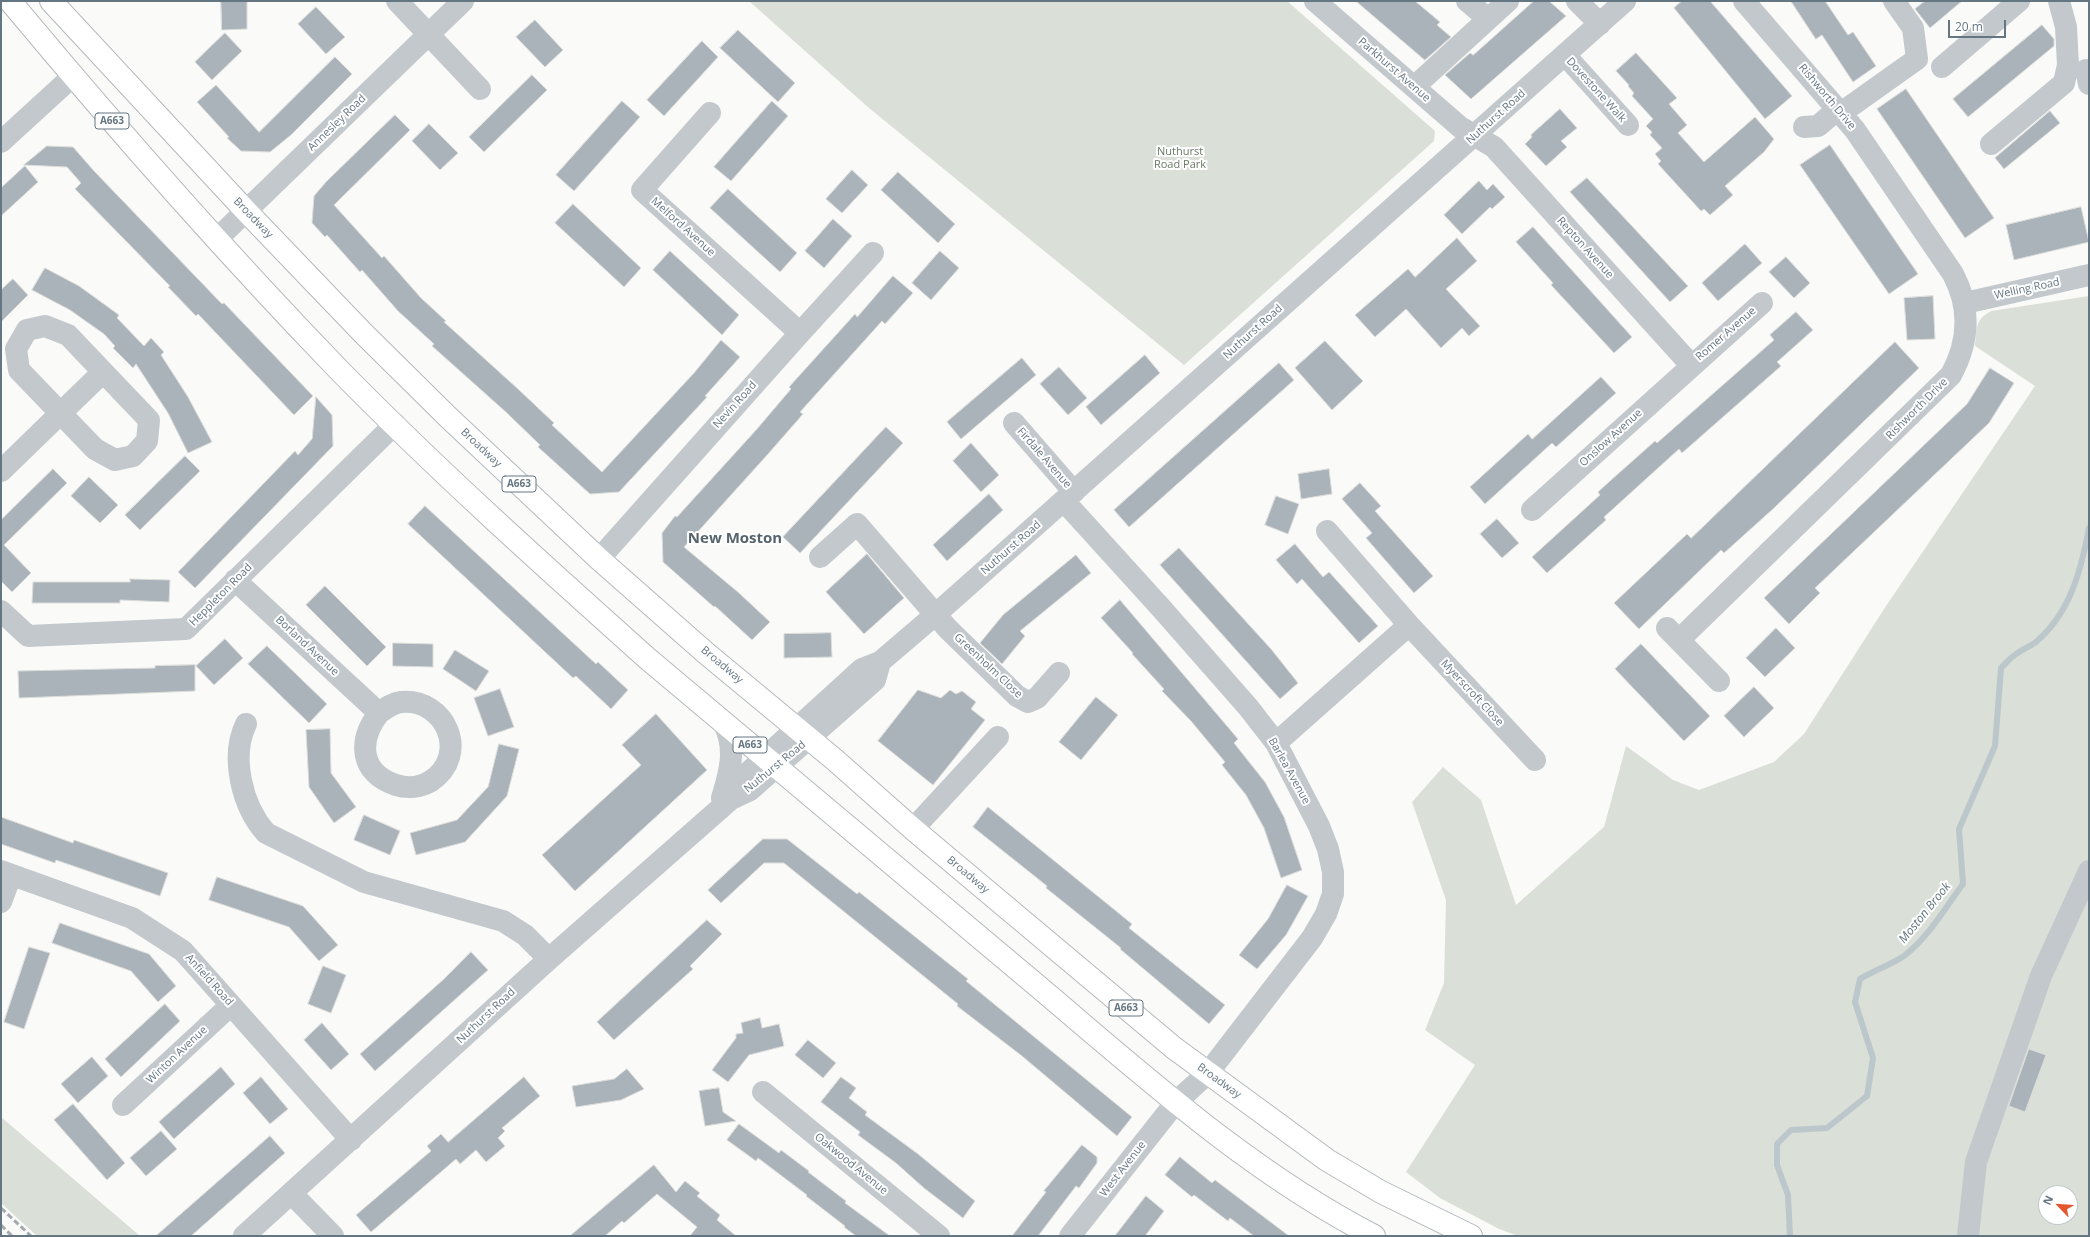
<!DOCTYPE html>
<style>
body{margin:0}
#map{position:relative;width:2090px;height:1237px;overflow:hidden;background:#fafaf8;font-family:"Open Sans",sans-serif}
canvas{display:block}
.frame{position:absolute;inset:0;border:2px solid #657683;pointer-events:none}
.north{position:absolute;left:2038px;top:1185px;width:40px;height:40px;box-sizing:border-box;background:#fff;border:1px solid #c1c8cd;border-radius:50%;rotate:295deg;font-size:11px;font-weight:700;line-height:16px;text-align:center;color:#657683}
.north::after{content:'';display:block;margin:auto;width:14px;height:18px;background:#e4572e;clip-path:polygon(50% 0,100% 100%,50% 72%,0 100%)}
.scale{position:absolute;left:1948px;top:20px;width:58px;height:18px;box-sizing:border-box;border:2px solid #657683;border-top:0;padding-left:5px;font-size:12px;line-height:14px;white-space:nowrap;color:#657683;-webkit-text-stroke:3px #fff;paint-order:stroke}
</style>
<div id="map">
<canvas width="2090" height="1237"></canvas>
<div class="frame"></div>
<div class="north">N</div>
<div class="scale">20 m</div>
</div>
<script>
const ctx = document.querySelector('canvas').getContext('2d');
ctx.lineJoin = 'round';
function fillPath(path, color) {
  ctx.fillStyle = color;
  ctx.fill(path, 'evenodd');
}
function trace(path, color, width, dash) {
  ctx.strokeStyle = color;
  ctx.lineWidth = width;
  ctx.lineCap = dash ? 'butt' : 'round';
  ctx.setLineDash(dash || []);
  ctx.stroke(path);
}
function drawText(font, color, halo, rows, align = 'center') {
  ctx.font = font + ' "Open Sans",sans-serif';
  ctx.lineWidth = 4;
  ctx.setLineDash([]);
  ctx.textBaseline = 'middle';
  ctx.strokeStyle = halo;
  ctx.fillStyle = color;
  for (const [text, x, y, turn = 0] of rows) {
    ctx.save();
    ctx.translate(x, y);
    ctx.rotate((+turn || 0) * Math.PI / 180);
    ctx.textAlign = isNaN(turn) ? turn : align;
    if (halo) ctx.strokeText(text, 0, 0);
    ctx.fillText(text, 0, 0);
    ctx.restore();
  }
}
fillPath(new Path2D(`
 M749 1H1287L1435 131 1434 141 1184 365 869 108Z
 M2089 296V1236H1518L1499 1229 1440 1198 1406 1172 1475 1065 1425 1030 1444 983 1446 900 1412 802 1443 767 1481 800 1516 905 1604 827 1626 746 1673 780 1699 790 1774 762 1804 734 1886 606 2035 386 1975 346C1977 330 1974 320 1991 311ZM2046 1193H2070V1217H2046Z
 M1 1117 140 1236H37L1 1203Z`), '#dadfd7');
trace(new Path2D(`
 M1790 1236 1788 1195 1777 1165V1144L1791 1130 1827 1128 1867 1096 1873 1058 1855 1002 1860 979C1874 970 1891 965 1904 956 1928 938 1945 908 1963 884L1959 829 1995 746 2001 668C2006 663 2010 658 2015 655 2021 650 2029 647 2036 642 2070 613 2081 571 2089 528`), '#bbc7cb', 6);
const building = new Path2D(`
 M221 1H247V29L222 30Z
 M1356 1H1415L1440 22 1437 25 1451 37 1425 60Z
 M1534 1H1549L1566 16 1471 99 1445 75 1470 53 1473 55Z
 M1682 1H1710L1792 96 1765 119 1674 8Z
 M1791 1H1825L1848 35 1853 32 1876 66 1853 82 1822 35 1816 39Z
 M1925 1H1962L1930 28 1915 9Z
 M316 7 345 37 326 54 298 24Z
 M535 20 563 50 545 67 516 37Z
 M2042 25 2054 39V46L1968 117 1953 99Z
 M738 30 795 83 778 102 720 48Z
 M225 33 242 51 212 80 195 62Z
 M702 41 718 57 664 116 647 100Z
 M1636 53 1677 98 1669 104 1687 125 1678 133 1704 162 1755 117 1774 139 1764 152 1725 186 1733 195 1710 215 1704 209 1701 211 1658 164 1661 161 1655 154 1662 148 1650 135 1652 132 1646 126 1653 119 1632 96 1634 93 1628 86 1629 85 1616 71Z
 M335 57 352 74 291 135 270 152 241 151 227 138 229 137 197 102 216 85 259 132Z
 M532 75 547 90 484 152 469 137Z
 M1906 89 1994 218 1965 238 1877 109Z
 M622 101 640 117 574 191 556 175Z
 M772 101 788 116 731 181 714 167Z
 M1560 109 1577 128 1561 141 1567 147 1546 166 1525 144 1532 137 1531 135Z
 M2050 111 2060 123 2004 169 1995 158Z
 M395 115 410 130 334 205 382 258 384 256 421 298 446 321 444 322 518 389 554 423 552 425 602 472 694 373 721 340 740 357 705 396 707 397 619 492 590 494 538 447 540 445 507 413 432 346 434 344 398 311 362 270 360 272 327 235 325 237 312 223 314 196 326 182Z
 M429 124 458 153 440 170 412 141Z
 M1830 145 1918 274 1889 294 1800 165Z
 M47 146 73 147 94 171 222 304 224 303 313 396 294 415 198 314 196 316 168 287 170 286 75 189 81 183 67 167 24 165Z
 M25 166 38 182 1 216V188Z
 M852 170 868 185 842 213 826 199Z
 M898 172 955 224 938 243 881 190Z
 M1587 178 1688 286 1670 302 1570 192Z
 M1479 181 1487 190 1493 184 1505 197 1492 209 1490 207 1462 234 1444 215Z
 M728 189 797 253 780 272 710 208Z
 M573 204 641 268 624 287 555 223Z
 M2081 207 2089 242 2014 260 2006 225Z
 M833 219 852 236 824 268 805 251Z
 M1533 227 1632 337 1614 353 1551 285 1553 283 1516 242Z
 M1457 238 1477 261 1446 289 1480 326 1469 336 1462 328 1441 348 1406 309 1375 337 1355 315 1408 269 1415 277Z
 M1745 244 1762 263 1718 301 1702 283Z
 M670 251 739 315 722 335 653 270Z
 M940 251 959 268 931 300 912 283Z
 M1786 257 1810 283 1794 298 1769 272Z
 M45 268 79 286 119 315 117 318 144 346 151 338 164 352 161 355 188 397 212 442 188 453 168 413 136 364 133 368 113 348 115 346 104 334 70 310 32 290Z
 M893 276 913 293 885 324 882 321 800 412 803 414 768 454 684 547 739 593 770 622 752 640 715 606 714 607 663 562 662 533 675 516 677 517 757 429 791 389 789 387 855 314 857 317Z
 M13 279 28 295 1 322V290Z
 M1933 296 1935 339 1907 340 1904 298Z
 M1796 312 1813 330 1777 362 1781 366 1682 453 1679 449 1604 517 1606 520 1547 573 1532 557 1600 495 1598 492 1610 481 1655 441 1657 443 1774 340 1770 335Z
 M1325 341 1363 381 1332 410 1295 368Z
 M1895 342 1919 368 1774 508 1724 553 1721 550 1639 629 1614 603 1687 534 1691 538Z
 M1145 355 1160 373 1101 425 1086 407Z
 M1022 358 1036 375 961 439 947 422Z
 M1279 363 1294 380 1129 527 1114 510Z
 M1059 367 1087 398 1068 415 1040 384Z
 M1990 368 2014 383 1989 423 1815 588 1820 593 1789 624 1764 598 1967 404Z
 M1601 377 1616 393 1556 447 1552 443 1485 504 1470 487 1528 434 1532 439Z
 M316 397 332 415 333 446 195 588 178 572 295 451 298 455 312 439Z
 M886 427 903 443 800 553 783 537Z
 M971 443 999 475 981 492 953 461Z
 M185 456 200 471 140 530 125 515Z
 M53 469 67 483 4 545 31 573 12 592 1 581V520Z
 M1329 469 1332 494 1301 499 1298 474Z
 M89 477 118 505 100 523 71 496Z
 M1360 483 1381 506 1375 511 1433 576 1414 593 1366 538 1372 533 1342 499Z
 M989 494 1003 510 947 561 933 545Z
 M1276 496 1299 504 1288 534 1265 525Z
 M425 506 596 664 598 662 628 690 611 709 576 676 573 678 408 524Z
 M1497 519 1519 543 1502 558 1480 534Z
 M1295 544 1323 577 1329 572 1378 626 1359 643 1302 579 1297 584 1276 560Z
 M1179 548 1271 649 1298 683 1280 699 1160 565Z
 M867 554 904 598 864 634 826 592Z
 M1076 555 1091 573 1020 631 1025 636 1002 664 980 643 1003 615Z
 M130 579 170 580 169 602 120 600V603H32L33 582H130Z
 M325 586 386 647 367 666 306 605Z
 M1120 600 1238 739 1234 743 1265 782 1284 817 1302 870 1281 878 1264 828 1246 795 1222 765 1225 762 1191 721 1162 691 1164 689 1132 654 1133 653 1101 618Z
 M1776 628 1795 648 1765 677 1746 658Z
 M831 633 832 657 784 658V634Z
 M225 639 243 658 214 685 196 666Z
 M393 643 433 644V667L393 666Z
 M1641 644 1710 716 1684 741 1615 669Z
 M267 646 327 704 309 723 248 664Z
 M455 650 489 671 476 691 443 669Z
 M195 665V691L19 698 18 671 155 668V666Z
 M1754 687 1774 708 1744 737 1724 716Z
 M500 689 514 727 488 736 474 698Z
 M918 690 941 698 950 690 956 694 962 691 976 702 971 709 985 720 933 785 878 741Z
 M1096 697 1118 715 1081 760 1059 742Z
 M656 714 707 770 575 891 542 855 641 765 622 745Z
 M330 729 331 773 356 807 334 823 309 787 306 730Z
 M499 744 519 749 507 796 465 842 416 855 410 833 457 820 488 787Z
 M988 807 1132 924 1129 928 1225 1005 1209 1024 1120 949 1121 948 1046 888 1047 886 973 827Z
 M364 815 400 831 390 855 354 840Z
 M1 817 73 843 74 840 168 873 160 896 56 860 55 863 1 844Z
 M763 839H787L857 894 859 892 968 979 966 981 1132 1117 1117 1136 1022 1056 957 1006 958 1004 784 863H764L721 903 708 890Z
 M217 877 303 906 338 945 319 961 289 927 209 900Z
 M1287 885 1308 896 1286 935 1257 969 1239 955 1268 919Z
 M707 920 722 934 690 966 693 969 614 1040 597 1022Z
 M60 923 149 954 176 986 158 1002 131 971 52 943Z
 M29 947 50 953 24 1029 4 1022Z
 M471 952 488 970 375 1071 360 1054 444 979Z
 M323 966 346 975 331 1013 308 1004Z
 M165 1004 180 1021 121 1077 105 1059Z
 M760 1018 762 1028 779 1024 784 1046 749 1055 728 1082 712 1070 736 1038V1034L743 1033 741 1023Z
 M322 1023 349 1054 331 1070 304 1040Z
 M808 1040 836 1063 823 1078 795 1055Z
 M2029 1049 2046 1055 2025 1112 2009 1106Z
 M92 1057 108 1076 78 1103 61 1084Z
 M221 1067 235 1084 174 1139 159 1122Z
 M627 1069 644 1089 621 1100 576 1107 572 1086 614 1079Z
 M261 1077 288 1109 270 1124 243 1093Z
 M524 1077 540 1096 502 1128 505 1131 498 1138 505 1146 486 1162 476 1150 460 1164 456 1159 371 1232 356 1215 431 1151 427 1146 441 1134 448 1142Z
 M841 1077 856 1088 849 1098 867 1112 865 1115 918 1154 975 1201 963 1218 924 1188 896 1163 858 1135 860 1132 821 1102Z
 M719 1088 723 1112 736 1121 705 1126 699 1091Z
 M73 1104 125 1163 107 1180 54 1120Z
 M739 1124 779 1153 781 1150 809 1171 808 1172 846 1201 845 1203 890 1236H856L844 1227 845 1226 806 1196 807 1195 758 1158 756 1161 727 1140Z
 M161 1131 177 1149 146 1176 130 1158Z
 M270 1136 285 1153 191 1236H156Z
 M1082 1145 1097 1157V1163L1079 1188 1076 1186 1038 1236H1012L1046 1192 1044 1191Z
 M1180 1157 1212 1183 1215 1180 1289 1236H1254L1230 1218 1228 1221 1194 1195 1192 1197 1165 1175Z
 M654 1165 676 1192 685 1181 700 1193 697 1196 720 1215 717 1220 736 1236H690L697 1227 657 1194 624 1223 622 1221 605 1236H570Z
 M1146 1196 1164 1211 1145 1236H1115Z`);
fillPath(building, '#aab3b9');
trace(building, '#dcdcda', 1);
const highway = new Path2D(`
 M10 1C115 127 224 251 338 369 437 470 543 565 648 659 777 767 906 875 1034 983 1142 1074 1248 1171 1374 1236
 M51 1 246 211 363 333 448 417 599 559 707 654 835 760 913 829 1174 1048 1327 1160 1381 1192 1471 1236`);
trace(highway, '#b4b9bd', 24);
trace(new Path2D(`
 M397 1 480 89
 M1315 1 1460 127 1494 147 1691 365
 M1467 1 1488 19
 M1577 1 1600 24
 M1565 55 1628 125
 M1942 67 2019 1
 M2086 70 2089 84
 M1414 87 1508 1
 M710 113 642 190 800 333
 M1841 113 1917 59 1913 28 1894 1
 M1804 127 1818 126 1838 109
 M1 142 73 76
 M1991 144 2064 83 2068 65 2066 27 2059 1
 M217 239 463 1
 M1965 303 2089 275
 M45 326 68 335 149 420 147 441 133 456 115 460 95 449 19 370 16 349 27 330Z
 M1014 423 1074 492
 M1 471 103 372
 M1064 501 1162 609 1248 707 1276 743 1319 826 1328 849 1333 872V894L1326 914 1312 938 1208 1073 1176 1102 1070 1236
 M1532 510 1762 303
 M1327 531 1409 625 1535 760
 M820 557 857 524 948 629 1017 696 1028 702 1037 698 1059 673
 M599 559 800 333 873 253
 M235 580 379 713C386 708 393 703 401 702 446 698 470 755 431 781 421 787 408 789 396 785 359 773 358 740 379 713
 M1 611 28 636 186 629 395 424
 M1667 628 1719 681
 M1679 640 1951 375C1969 342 1971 308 1953 274L1855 130 1744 1
 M246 724C230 757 242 806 266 833L364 882 503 921 525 935 549 959
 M1276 743 1409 625
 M722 798C730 772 737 748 723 722
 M731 799 739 781 862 669 880 662 935 615 1625 1
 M913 829 998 737
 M1 871 132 918 183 951 351 1140
 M1 902 11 875
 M763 1092 939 1236
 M123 1105 231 1005
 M292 1194 333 1236
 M244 1236 549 959 731 799 750 790 875 680 880 662
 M1968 1236 1976 1162 2041 976 2089 871`), '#c3c8cc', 22);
trace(highway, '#fff', 22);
trace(new Path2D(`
 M1 1208 31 1236
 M1 1225 12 1236`), '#a2aab0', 3, [6, 3]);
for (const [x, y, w] of [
 [112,121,34],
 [519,484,34],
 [750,745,34],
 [1126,1008,34]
]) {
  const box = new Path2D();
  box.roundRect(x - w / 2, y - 8, w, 16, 3);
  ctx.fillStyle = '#fff';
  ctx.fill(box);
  trace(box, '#657683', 1);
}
drawText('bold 10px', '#657683', null, [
 ["A663",112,121],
 ["A663",519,484],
 ["A663",750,745],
 ["A663",1126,1008]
]);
drawText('11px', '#657683', '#fff', [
 ["Parkhurst Avenue",1394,70,41],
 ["Dovestone Walk",1596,90,48],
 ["Rishworth Drive",1827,97,50],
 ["Nuthurst Road",1496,117,-42],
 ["Annesley Road",337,123,-44],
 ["Broadway",253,218,46],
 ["Melford Avenue",683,227,42],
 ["Repton Avenue",1585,248,48],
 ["Welling Road",2027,289,-12],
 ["Nuthurst Road",1253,332,-42],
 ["Romer Avenue",1726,334,-41],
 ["Nevin Road",735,405,-48],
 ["Rishworth Drive",1917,409,-45],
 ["Onslow Avenue",1611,438,-42],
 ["Broadway",481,448,43],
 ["Firdale Avenue",1044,458,49],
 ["Nuthurst Road",1011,548,-41],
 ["Heppleton Road",221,595,-45],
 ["Borland Avenue",307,646,43],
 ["Broadway",722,665,40],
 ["Greenholm Close",988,666,43],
 ["Myerscroft Close",1472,693,47],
 ["Nuthurst Road",775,767,-39],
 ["Barlea Avenue",1289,771,61],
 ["Broadway",968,875,40],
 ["Anfield Road",209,980,48],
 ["Nuthurst Road",486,1016,-43],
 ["Winton Avenue",177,1055,-43],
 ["Broadway",1219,1081,36],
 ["Oakwood Avenue",851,1164,39],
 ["West Avenue",1123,1169,-52]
]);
drawText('11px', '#687a64', '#fff', [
 ["Nuthurst",1180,152],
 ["Road Park",1180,165]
]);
drawText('italic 12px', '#60757c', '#fff', [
 ["Moston Brook",1925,913,-51]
]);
drawText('bold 15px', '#57646e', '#fff', [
 ["New Moston",735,539]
]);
</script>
